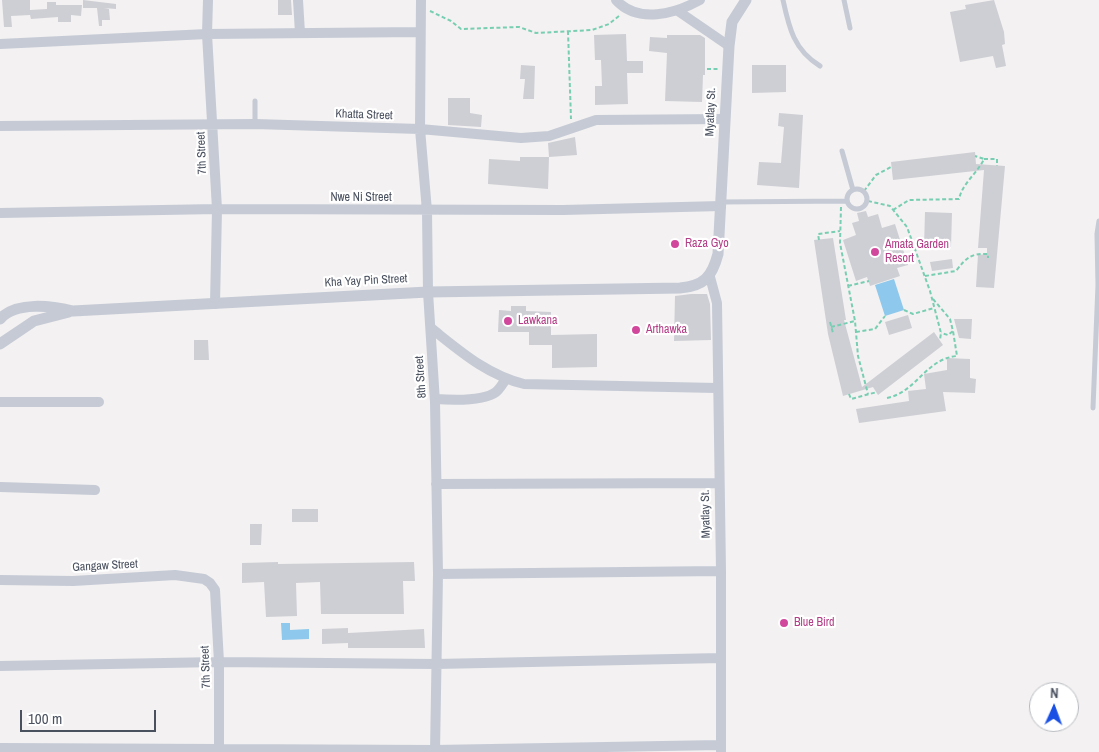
<!DOCTYPE html>
<style>
body{margin:0}
#map{position:relative;width:1099px;height:752px;overflow:hidden;background:#f3f1f1;font-family:"Archivo Narrow",sans-serif}
canvas{display:block}
.north{position:absolute;left:1029px;top:682px;width:50px;height:50px;box-sizing:border-box;background:#fff;border:1px solid #b6b9bf;border-radius:50%;rotate:2deg;font-size:14px;font-weight:700;line-height:20px;text-align:center;color:#49505e}
.north::after{content:'';display:block;margin:auto;width:18px;height:22px;background:#1a50e4;clip-path:polygon(50% 0,100% 100%,50% 72%,0 100%)}
.scale{position:absolute;left:20px;top:710px;width:136px;height:22px;box-sizing:border-box;border:2px solid #49505e;border-top:0;padding-left:6px;font-size:15px;line-height:18px;white-space:nowrap;color:#49505e;-webkit-text-stroke:4px #fff;paint-order:stroke}
</style>
<div id="map">
<canvas width="1099" height="752"></canvas>
<div class="north">N</div>
<div class="scale">100 m</div>
</div>
<script>
const ctx = document.querySelector('canvas').getContext('2d');
ctx.lineJoin = 'round';
function fillPath(path, color) {
  ctx.fillStyle = color;
  ctx.fill(path, 'evenodd');
}
function trace(path, color, width, dash) {
  ctx.strokeStyle = color;
  ctx.lineWidth = width;
  ctx.lineCap = dash ? 'butt' : 'round';
  ctx.setLineDash(dash || []);
  ctx.stroke(path);
}
function drawText(font, color, halo, rows, align = 'center') {
  ctx.font = font + ' "Archivo Narrow",sans-serif';
  ctx.lineWidth = 4.5;
  ctx.setLineDash([]);
  ctx.textBaseline = 'middle';
  ctx.strokeStyle = halo;
  ctx.fillStyle = color;
  for (const [text, x, y, turn = 0] of rows) {
    ctx.save();
    ctx.translate(x, y);
    ctx.rotate((+turn || 0) * Math.PI / 180);
    ctx.textAlign = isNaN(turn) ? turn : align;
    if (halo) ctx.strokeText(text, 0, 0);
    ctx.fillText(text, 0, 0);
    ctx.restore();
  }
}
fillPath(new Path2D(`
 M894 279 904 310 885 316 875 285Z
 M281 623H290V630L309 629V639L282 640Z`), '#8ec8ec');
fillPath(new Path2D(`
 M2 0H30V10L47 9V2H56V5H82L81 16 71 15V22H58V17L31 19 30 15 11 16 12 27H4Z
 M83 0 116 4V9L104 8 109 9 110 20H102V26H99L97 8H83Z
 M278 0H291L292 15H278Z
 M994 0 1004 32 1005 44 1002 45 1006 66 996 68 993 56 960 62 950 12 966 9 965 5Z
 M626 34 627 61H643V73H627L628 104 595 105V86H602L601 60H595L594 35Z
 M667 35H700L705 38V75H703L702 102 665 101 667 53 649 51 650 37 667 38Z
 M521 65 535 66 534 99H523L525 79H520Z
 M752 65H786V92L752 93Z
 M448 98H470V113L482 115 481 127 448 125Z
 M779 113 803 115 799 188 757 185 759 162 781 163 784 127 778 126Z
 M575 137 577 155 549 157 548 143Z
 M975 152 976 164 1005 166 994 288 976 287 978 255 987 254V248H978L984 170 893 180 891 162Z
 M520 157H549L548 189 488 184 489 159 520 161Z
 M866 211 868 217 878 214 882 228 895 224 908 265 897 268 900 276 870 286 867 277 856 281 843 240 856 235 852 223 859 221 857 213Z
 M925 212 952 213 951 247H924Z
 M833 238 846 320H844L862 387 934 332 943 345 878 395 873 387 843 396 828 334 814 240Z
 M952 259 953 268 932 271 930 262Z
 M691 294H707L710 304 711 340 674 341 675 296Z
 M511 306H526V311L551 312V335L597 334V367L552 368V345H529V332H498L499 310 511 311Z
 M908 315 912 328 889 335 885 322Z
 M954 319H972L971 339 959 338Z
 M194 340H208L209 360H194Z
 M947 358 970 359V378L976 379 975 393 943 392 946 411 859 423 856 409 909 401 908 391 926 389 924 374 947 370Z
 M292 509H318V522H292Z
 M250 524H262L261 545H250Z
 M278 562V564L414 562 415 581H403L404 614H321L320 582 296 583 297 616 266 617 264 582 242 583V563Z
 M348 628V633L424 629 425 648H348V643L322 644V629Z`), '#cecfd5');
trace(new Path2D(`
 M430 11 451 21 461 29 519 27 536 33 592 30 609 24 619 16
 M568 31 571 119
 M707 69H719
 M984 159H997V166
 M864 191 876 175 891 167
 M868 201 890 206 907 227 930 291 941 333 940 340
 M841 207 840 243 855 321 858 356 868 394
 M893 210 909 200 959 199C963 182 977 174 984 159L975 156
 M819 240 818 234 840 231
 M925 276 956 271C966 258 971 253 988 254V258
 M848 286 869 281
 M933 299 950 319 953 331 948 335 941 333
 M904 310 913 314 934 308
 M830 322 833 333
 M831 327 855 321
 M856 332 875 329 885 316
 M849 394 851 399 877 392
 M887 398C917 392 925 359 957 356L953 331`), '#78ceb2', 2, [4, 2.5]);
trace(new Path2D(`
 M783 0C789 28 794 50 820 66
 M844 0 850 28
 M255 101V124
 M842 151 853 190
 M847 199a10 10 0 1 1 20 0a10 10 0 1 1-20 0Z
 M721 202 847 201
 M1093 408 1098 285 1097 234 1099 221`), '#c5cad5', 5);
trace(new Path2D(`
 M208 0 207 34 217 209 215 304
 M298 0 300 33
 M421 0 420 129 427 211 428 292 435 402 438 574 435 752
 M616 0C638 24 675 14 700 0
 M678 11 729 46
 M0 44 207 34 420 32
 M0 126 255 124 420 129 521 138 549 136 596 120 724 119
 M0 213 217 209 563 210 721 206
 M710 277 717 303 721 571V752
 M431 328C460 351 487 375 524 384L717 388
 M435 399C450 400 483 402 496 392 500 389 503 383 506 379
 M0 402H99
 M436 484 719 483
 M0 487 95 490
 M438 574 721 571
 M0 580 73 581 175 575 204 579 210 583 215 590 219 662V752
 M0 666 219 662 436 664 721 658
 M0 748 435 750 720 745`), '#c5cad5', 10);
trace(new Path2D(`
 M0 319C16 301 52 306 73 311L428 292 680 288C704 286 712 277 718 254L729 46 732 22 746 0
 M0 344 34 321 69 312`), '#c5cad5', 11);
for (const [x, y, r, color] of [
 [675,244,5,"#d1479c"],
 [875,252,5,"#d1479c"],
 [508,321,5,"#d1479c"],
 [636,330,5,"#d1479c"],
 [784,623,5,"#d1479c"]
]) {
  const dot = new Path2D();
  dot.arc(x, y, r, 0, 2 * Math.PI);
  ctx.fillStyle = color;
  ctx.fill(dot);
  trace(dot, '#fff', 2);
}
drawText('12px', '#49505e', '#fff', [
 ["Myatlay St.",711,112,-88],
 ["Khatta Street",364,115,2],
 ["7th Street",202,153,-92],
 ["Nwe Ni Street",361,198],
 ["Kha Yay Pin Street",366,281,-3],
 ["8th Street",421,377,-94],
 ["Myatlay St.",706,514,-91],
 ["Gangaw Street",105,566,-3],
 ["7th Street",206,667,-92]
]);
drawText('12px', '#b23c85', '#fff', [
 ["Raza Gyo",685,244],
 ["Amata Garden",885,245],
 ["Resort",885,259],
 ["Lawkana",518,321],
 ["Arthawka",646,330],
 ["Blue Bird",794,623]
], 'left');
</script>
